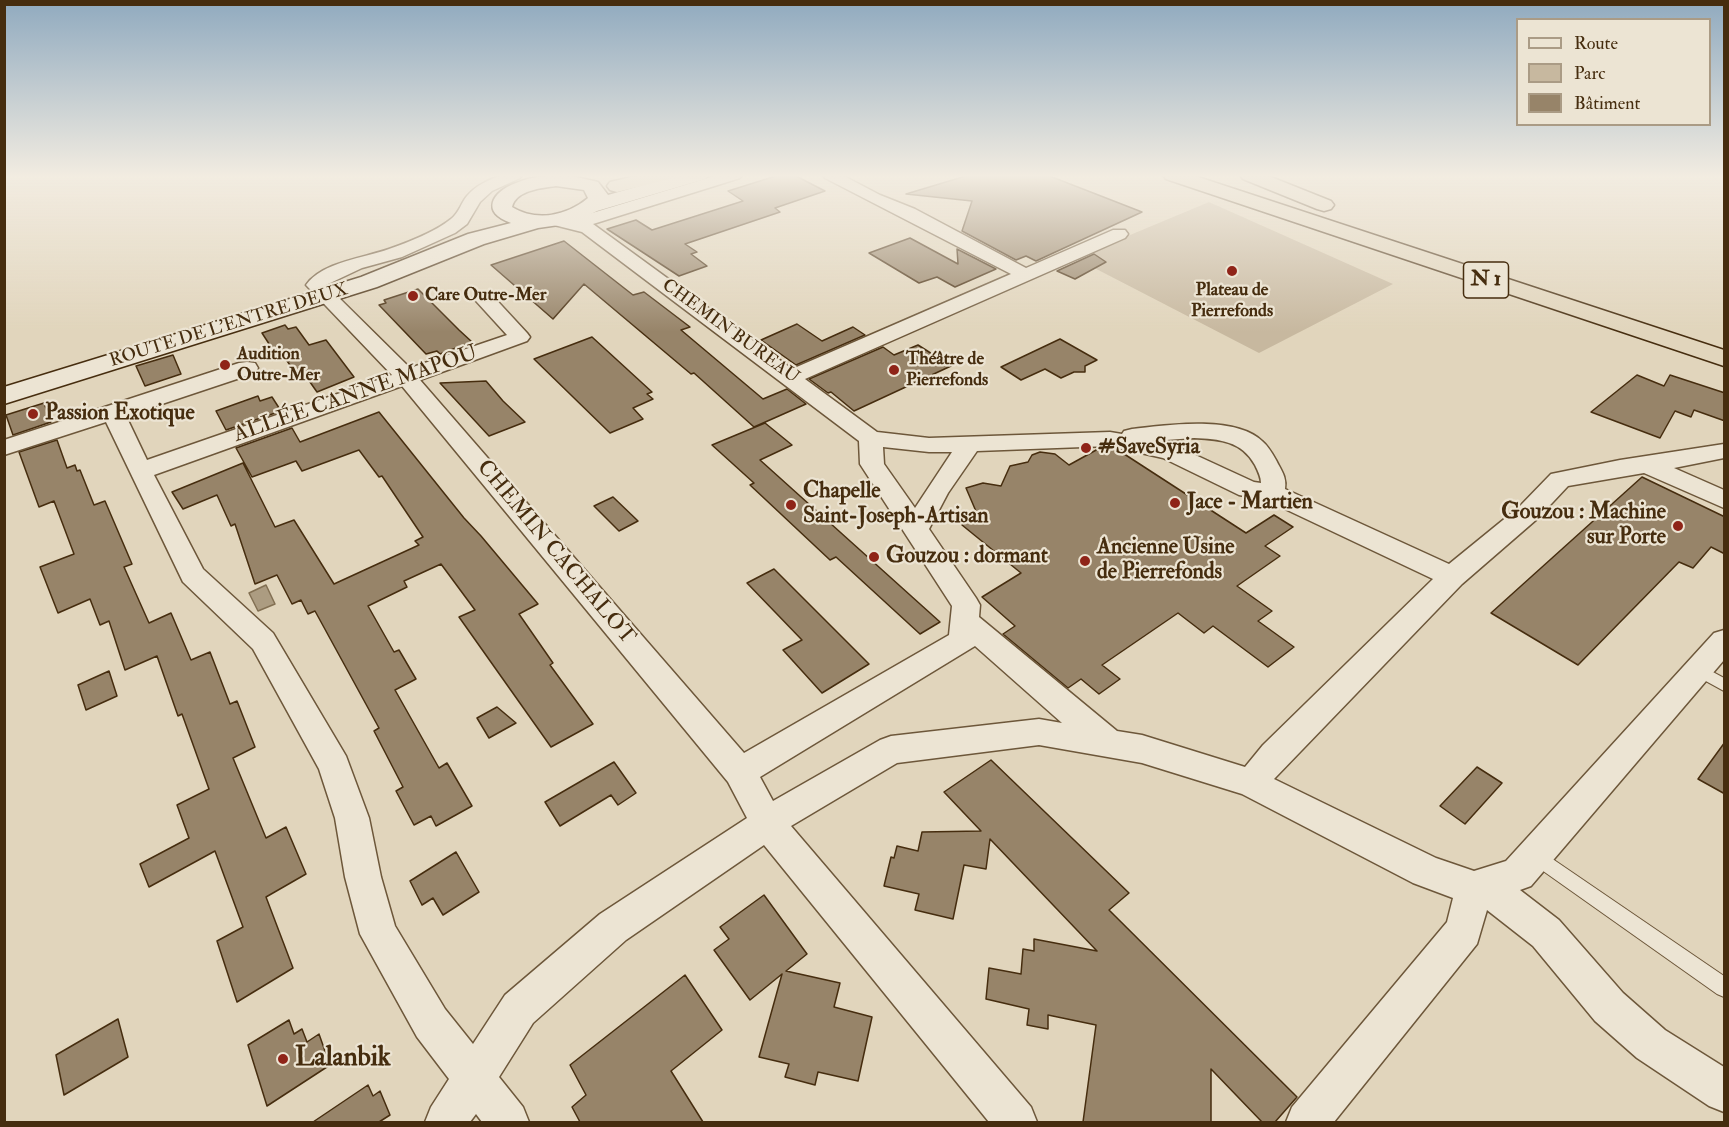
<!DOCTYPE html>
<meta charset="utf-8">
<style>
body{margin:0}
#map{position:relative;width:1729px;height:1127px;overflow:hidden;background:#e1d5bc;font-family:"IM FELL Double Pica",serif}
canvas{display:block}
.frame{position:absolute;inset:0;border:6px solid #462d0f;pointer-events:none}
.legend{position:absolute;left:1516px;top:18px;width:195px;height:108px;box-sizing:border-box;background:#ece4d3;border:2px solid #aa9b85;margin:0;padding:8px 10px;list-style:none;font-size:18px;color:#462d0f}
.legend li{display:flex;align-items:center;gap:12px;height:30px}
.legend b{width:30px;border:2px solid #aa9b85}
</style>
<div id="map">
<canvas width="1729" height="1127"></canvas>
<div class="frame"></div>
<ul class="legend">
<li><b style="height:8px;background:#ece4d3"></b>Route</li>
<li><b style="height:16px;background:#c7b89f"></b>Parc</li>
<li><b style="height:16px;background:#978469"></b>Bâtiment</li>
</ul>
</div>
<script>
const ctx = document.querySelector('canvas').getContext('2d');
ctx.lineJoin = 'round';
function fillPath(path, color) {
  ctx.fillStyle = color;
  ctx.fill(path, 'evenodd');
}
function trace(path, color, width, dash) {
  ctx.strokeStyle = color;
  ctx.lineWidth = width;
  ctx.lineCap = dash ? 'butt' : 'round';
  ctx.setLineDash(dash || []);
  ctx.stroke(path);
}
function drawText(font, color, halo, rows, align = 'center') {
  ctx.font = font + ' "IM FELL Double Pica",serif';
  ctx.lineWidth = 4.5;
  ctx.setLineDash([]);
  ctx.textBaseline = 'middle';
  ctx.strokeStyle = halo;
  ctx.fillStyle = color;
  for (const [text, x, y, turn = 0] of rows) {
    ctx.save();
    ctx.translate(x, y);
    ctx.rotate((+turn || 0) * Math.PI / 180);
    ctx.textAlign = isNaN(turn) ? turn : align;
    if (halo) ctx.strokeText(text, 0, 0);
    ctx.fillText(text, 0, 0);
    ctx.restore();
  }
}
fillPath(new Path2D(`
 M1209 202 1393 284 1259 353 1075 258Z`), '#c7b89f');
const water = new Path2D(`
 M266 585 275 604 258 611 249 593Z`);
fillPath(water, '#ac9c81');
trace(water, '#837053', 1.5);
const building = new Path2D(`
 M779 175H794L825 191 775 208 780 212 685 244 697 252 691 254 707 266 679 276 607 229 636 220 652 230 743 201 728 191Z
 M969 175H1047L1142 212 1036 261 1026 256 1016 260 962 231 972 201 906 194Z
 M910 238 958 264 957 249 996 269 955 287 937 277 919 283 869 253Z
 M564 241 633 295 644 292 690 327 681 330 763 399 787 389 806 404 754 427 694 373 691 374 584 284 553 319 491 265Z
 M1094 254 1106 262 1075 279 1057 271Z
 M418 289 459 330 472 342 440 354 437 351 426 354 379 305 386 303 384 300Z
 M797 324 822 341 853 327 865 335 796 365 761 340Z
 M285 325 288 329 296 327 309 345 326 340 354 377 317 392 305 375 299 378 278 348 273 350 262 333Z
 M592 337 652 392 647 394 653 399 633 408 643 419 610 433 534 359Z
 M1060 339 1097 360 1085 366V372H1074L1061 378 1045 369 1021 380 1001 367Z
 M918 345 951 366 854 411 831 392 828 393 809 379 883 347 894 355Z
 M173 355 181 374 145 386 136 366Z
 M1637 375 1664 386 1670 375 1725 393V421L1694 410 1691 417 1675 411 1660 438 1591 412Z
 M486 381 503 401 525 422 489 436 440 383Z
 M258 396 260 401 272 397 281 411 226 430 216 411Z
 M44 403 51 422 13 435 6 415Z
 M379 412 464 518 481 536 538 604 519 614 553 663 550 665 593 724 551 747 459 617 475 610 441 564 404 581 407 587 368 606 394 652 399 650 416 679 395 690 439 768 447 763 472 806 436 826 431 816 414 825 396 791 403 787 374 731 379 728 315 611 308 614 301 600 292 604 277 575 255 584 235 524 231 526 217 495 183 509 172 492 243 463 275 527 294 520 334 584 419 545 415 541 423 537 382 476 379 477 359 450 302 471 296 461 252 477 236 448 292 428 300 442Z
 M765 423 792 445 760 460 940 622 920 634 836 557 830 560 750 485 754 483 712 445Z
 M57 440 67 468 75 465 77 471 80 470 94 505 105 501 132 564 124 567 149 623 171 613 191 660 210 652 230 704 237 701 255 747 233 758 266 838 286 827 306 874 266 897 293 968 237 1002 217 941 243 927 215 851 149 887 140 864 189 838 177 805 209 789 182 714 178 716 157 656 125 670 109 621 100 625 90 599 58 613 40 567 74 554 54 501 39 507 19 452Z
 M1110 448 1118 450 1246 533 1274 515 1293 527 1265 546 1280 556 1237 586 1272 611 1258 621 1294 647 1268 667 1213 626 1204 633 1178 613 1102 665 1120 679 1099 694 1081 679 1068 688 1003 634 1015 626 982 597 1021 573 962 525 978 516 966 488 983 483 1001 486 1010 466 1028 462 1032 455 1040 452 1055 454 1069 465 1098 449Z
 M1642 477 1725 517V554L1711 547 1693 568 1679 562 1578 665 1491 613Z
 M613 497 638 521 619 531 594 506Z
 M774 569 869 664 822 693 783 650 802 640 747 583Z
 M109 671 117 696 86 710 78 685Z
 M497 707 516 723 489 738 477 718Z
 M1725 742V794L1698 779Z
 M991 760 1129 893 1109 910 1297 1097 1275 1122H1262L1211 1069V1122H1083L1096 1025 1048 1015V1029L1027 1025 1029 1009 986 999 989 968 1021 974 1023 949 1034 951V939L1097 951 990 839 986 869 964 865 953 919 915 910 919 894 884 886 891 857 894 858 897 846 918 851 922 832 981 831 944 792Z
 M614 762 636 793 618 805 611 795 560 826 545 802Z
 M1477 767 1502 783 1465 824 1440 806Z
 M456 852 479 892 443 915 433 898 422 905 410 881Z
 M764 895 807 954 786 971 840 983 834 1007 872 1017 858 1081 818 1072 815 1085 785 1077 789 1064 759 1057 782 974 750 1000 714 950 729 939 720 927Z
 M685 975 722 1030 671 1071 703 1122H580L572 1107 586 1095 570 1065Z
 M118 1019 128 1057 64 1095 56 1055Z
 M289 1020 294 1034 302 1029 307 1042 319 1034 330 1065 267 1106 248 1045Z
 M368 1085 373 1096 380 1091 390 1115 379 1122H313Z`);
fillPath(building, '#978469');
trace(building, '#462d0f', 1.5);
const service = new Path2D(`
 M1698 664 1724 678V691L1693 674 1690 670 1693 666Z
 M1535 847 1724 976V997L1717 994 1529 861 1526 855 1529 849Z`);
const minor = new Path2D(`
 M502 175H522L520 178 492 191 480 202 467 224 455 233 402 257 362 268 326 285 410 368 507 335 476 301 473 297 476 293H490L527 333 530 337 527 341 420 380 744 753 949 635 952 606 860 464 859 441 582 232 550 224 547 220 550 216 556 215 577 220 579 217 718 175H742L740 178 593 224 792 369 1011 274 825 178 823 175H842L880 195 915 209 1026 268 1113 230H1125L1128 234 1125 238 805 379 877 432 929 438 1110 432 1122 434 1124 431 1132 429C1166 425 1235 415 1262 441 1268 446 1272 453 1276 460 1281 470 1287 477 1285 489L1449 564 1519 507 1551 474 1620 460 1724 444V458L1674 468 1724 490V508L1644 473 1568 486 1537 519 1462 584 1274 779 1436 858 1474 871 1506 861 1714 633 1724 630V660L1531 886 1520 890 1559 920 1623 993 1665 1030 1724 1067V1112L1709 1106 1637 1058 1595 1021 1533 946 1487 910 1477 944 1334 1122H1286L1292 1107 1447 922 1453 898 1413 883 1242 794 1142 763 1039 745 897 763 791 826 1031 1107 1037 1122H989L764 845 626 940 533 1023 499 1077 523 1107 529 1122H482L476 1114 470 1122H425L431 1107 449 1079 417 1037 360 934 345 877 335 818 319 769 253 649 183 582 106 422 4 455V440L239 363 247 362 255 363 258 368 255 373 126 416 147 460 392 375 306 285C322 262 364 258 389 249 409 242 435 232 451 219 459 213 461 203 467 196 476 185 489 180 502 175ZM402 386 728 782 747 818 600 914 505 995 473 1044 445 1009 395 926 381 877 369 818 346 756 273 633 203 569 154 475ZM1194 438C1219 439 1242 441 1255 465 1258 471 1261 477 1261 483L1254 482 1178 447 1152 441ZM1110 446 1163 458 1239 495 1266 500 1433 579 1263 745 1245 767 1142 735 1117 731 979 617 980 605 976 598 929 529 948 493 977 451ZM883 447 929 452H952L915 508 884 464ZM975 646 1062 723 1039 719 891 736 880 740 773 801 760 777Z`);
const secondary = new Path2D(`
 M568 175 598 182 608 195 678 175H708L705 179 597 211 573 223 538 228 484 244 377 287 4 404V387L361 277 468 234 511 223C480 212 492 192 516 183 532 176 550 175 568 175ZM556 186 584 190 588 198C567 216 536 222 512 207 516 190 542 188 556 186Z`);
const trunk = new Path2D(`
 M640 175H673L670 179 617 192 610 190 607 186 610 182Z
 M687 175H708L705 179H690Z
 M1163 175H1192L1724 350V366L1166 179Z
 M1240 175H1266L1331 201 1334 205 1331 209 1324 211 1317 209 1243 179Z`);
trace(service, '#6d573a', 2);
trace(minor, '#6d573a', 3);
trace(secondary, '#462d0f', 3);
trace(trunk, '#462d0f', 3);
fillPath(service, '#ece4d3');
fillPath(minor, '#ece4d3');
fillPath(secondary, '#ece4d3');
fillPath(trunk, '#e1d5bc');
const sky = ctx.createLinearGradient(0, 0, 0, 332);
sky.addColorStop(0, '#90aabf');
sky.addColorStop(0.53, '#f2ece1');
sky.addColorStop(1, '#f2ece100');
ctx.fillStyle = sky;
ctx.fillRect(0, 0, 1729, 332);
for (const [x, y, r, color] of [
 [1232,271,6,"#8f2418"],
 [413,296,6,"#8f2418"],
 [225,365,6,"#8f2418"],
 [894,370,6,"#8f2418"],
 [33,414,6,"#8f2418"],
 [1086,448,6,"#8f2418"],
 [1175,503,6,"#8f2418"],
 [791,505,6,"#8f2418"],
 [1678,526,6,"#8f2418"],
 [874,557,6,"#8f2418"],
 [1085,561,6,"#8f2418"],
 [283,1059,6,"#8f2418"]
]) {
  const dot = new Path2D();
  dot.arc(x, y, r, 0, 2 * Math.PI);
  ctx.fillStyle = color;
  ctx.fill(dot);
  trace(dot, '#ece4d3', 2);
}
drawText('bold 18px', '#462d0f', '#ece4d3', [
 ["Plateau de",1232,291,"center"],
 ["Pierrefonds",1232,312,"center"],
 ["Care Outre-Mer",425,296],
 ["Audition",237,355],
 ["Outre-Mer",237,376],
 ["Théâtre de",906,360],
 ["Pierrefonds",906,381]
], 'left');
drawText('18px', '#462d0f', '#ece4d3', [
 ["ROUTE DE L'ENTRE DEUX",229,326,-17],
 ["CHEMIN BUREAU",730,332,36]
]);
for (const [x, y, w] of [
 [1486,280,45]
]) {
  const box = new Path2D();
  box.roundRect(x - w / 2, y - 18, w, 36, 4.5);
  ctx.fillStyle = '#ece4d3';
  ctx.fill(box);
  trace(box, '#462d0f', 1.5);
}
drawText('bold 21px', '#462d0f', null, [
 ["N 1",1486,280]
]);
drawText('22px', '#462d0f', '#ece4d3', [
 ["ALLÉE CANNE MAPOU",356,395,-19],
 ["CHEMIN CACHALOT",555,553,50]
]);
drawText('bold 22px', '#462d0f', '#ece4d3', [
 ["Passion Exotique",45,414],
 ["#SaveSyria",1098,448],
 ["Chapelle",803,492],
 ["Saint-Joseph-Artisan",803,517],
 ["Jace - Martien",1187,503],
 ["Gouzou : Machine",1666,513,"right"],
 ["sur Porte",1666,538,"right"],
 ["Ancienne Usine",1097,548],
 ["de Pierrefonds",1097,573],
 ["Gouzou : dormant",886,557]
], 'left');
drawText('bold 27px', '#462d0f', '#ece4d3', [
 ["Lalanbik",295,1059]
], 'left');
</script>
